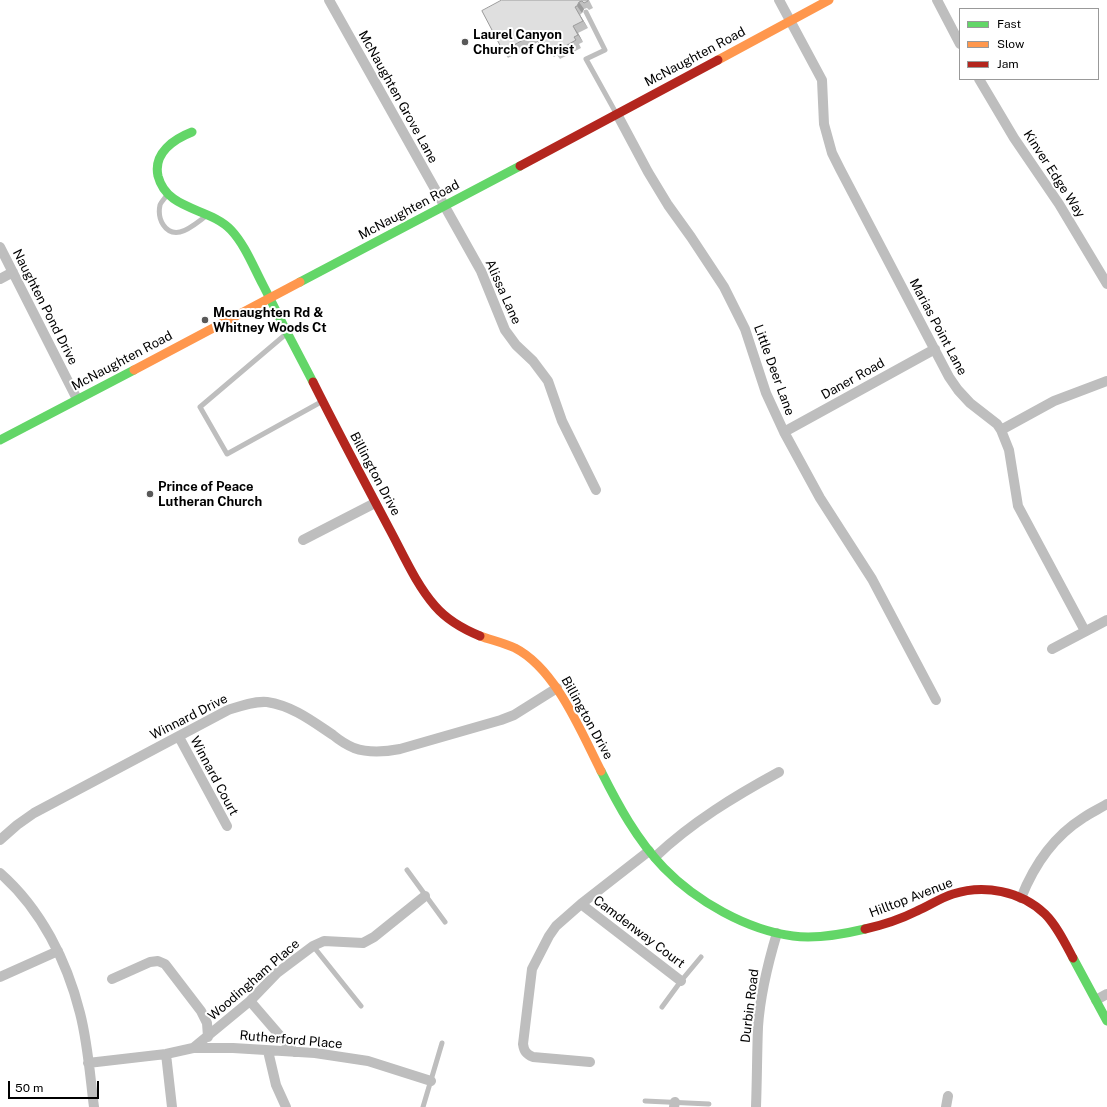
<!DOCTYPE html>
<style>
body{margin:0}
#map{position:relative;width:1107px;height:1107px;overflow:hidden;background:#fff;font-family:"Public Sans",sans-serif}
canvas{display:block}
.legend{position:absolute;left:959px;top:8px;width:140px;height:72px;box-sizing:border-box;background:#fff;border:1px solid #999;margin:0;padding:5px 7px;list-style:none;font-size:12px;color:#000}
.legend li{display:flex;align-items:center;gap:8px;height:20px}
.legend b{width:20px;border:1px solid #999}
.scale{position:absolute;left:8px;top:1081px;width:91px;height:18px;box-sizing:border-box;border:2px solid #000;border-top:0;padding-left:5px;font-size:12px;line-height:14px;white-space:nowrap;color:#000;-webkit-text-stroke:3px #fff;paint-order:stroke}
</style>
<div id="map">
<canvas width="1107" height="1107"></canvas>
<ul class="legend">
<li><b style="height:5px;background:#63d668"></b>Fast</li>
<li><b style="height:5px;background:#ff974d"></b>Slow</li>
<li><b style="height:5px;background:#b3261e"></b>Jam</li>
</ul>
<div class="scale">50 m</div>
</div>
<script>
const ctx = document.querySelector('canvas').getContext('2d');
ctx.lineJoin = 'round';
function trace(path, color, width, dash) {
  ctx.strokeStyle = color;
  ctx.lineWidth = width;
  ctx.lineCap = dash ? 'butt' : 'round';
  ctx.setLineDash(dash || []);
  ctx.stroke(path);
}
function fillPath(path, color) {
  ctx.fillStyle = color;
  ctx.fill(path, 'evenodd');
}
function drawText(font, color, halo, rows, align = 'center') {
  ctx.font = font + ' "Public Sans",sans-serif';
  ctx.lineWidth = 4;
  ctx.setLineDash([]);
  ctx.textBaseline = 'middle';
  ctx.strokeStyle = halo;
  ctx.fillStyle = color;
  for (const [text, x, y, turn = 0] of rows) {
    ctx.save();
    ctx.translate(x, y);
    ctx.rotate((+turn || 0) * Math.PI / 180);
    ctx.textAlign = isNaN(turn) ? turn : align;
    if (halo) ctx.strokeText(text, 0, 0);
    ctx.fillText(text, 0, 0);
    ctx.restore();
  }
}
trace(new Path2D(`
 M586 12 605 50 586 59 616 113
 M167 195C165 198 161 202 160 205 157 219 165 235 180 232 189 230 199 221 206 216
 M286 334 200 407 227 454 321 402
 M407 870 445 922
 M313 946 361 1006
 M662 1007 681 981 701 957
 M645 1101 709 1104
 M423 1107 442 1043`), '#bebebe', 5);
trace(new Path2D(`
 M329 0 481 271 505 330 516 345 533 361 548 381 562 421 596 490
 M779 0 822 80 824 124 832 153 840 169 949 377 958 390 970 403 997 424 1001 430 1009 450 1018 506 1085 631
 M937 0 960 44
 M979 79 1014 138 1059 204 1107 284
 M617 114 648 172 668 205 691 237 724 287 745 329 766 393 784 432 820 498 872 579 936 700
 M0 247 77 399
 M0 279 13 272
 M1001 430 1054 401 1107 381
 M784 432 935 349
 M303 540 375 503
 M1052 649 1107 620
 M179 737 227 826
 M0 840 17 825 34 813 228 710C240 706 254 701 267 702 293 706 312 721 333 735 339 740 347 745 354 748 368 753 385 752 400 749L501 720 514 715 557 688
 M655 857C692 822 735 796 779 772
 M0 873C41 909 67 961 80 1013 88 1044 90 1076 94 1107
 M1021 898C1034 865 1053 837 1083 818 1090 813 1099 809 1107 804
 M581 904 681 981
 M0 977 58 951
 M112 979 150 962 158 961 165 964 201 1011 207 1023 208 1037
 M1096 1000 1107 994
 M250 1001 294 1052
 M193 1048H233L315 1053 368 1061 431 1081
 M268 1051 276 1085 286 1107
 M166 1054 172 1107
 M590 1062 533 1057C526 1054 524 1051 523 1044L532 969 549 936 556 926 581 904 649 851
 M88 1063 166 1054 193 1048 250 1001 277 973 313 946 324 941 363 943 374 937 425 896
 M674 1107 675 1102
 M756 1107C757 1080 757 1053 758 1027 760 995 768 963 777 933
 M946 1107 948 1096`), '#bebebe', 10);
trace(new Path2D(`
 M192 132C174 139 153 153 158 176 167 211 209 207 231 230 245 245 253 266 263 285 279 317 296 350 313 382
 M300 282 520 166
 M0 440 134 370
 M601 771C618 805 637 840 664 868 696 901 747 930 793 936 814 939 844 934 865 929
 M1073 958 1107 1021`), '#63d668', 9);
trace(new Path2D(`
 M718 60 829 0
 M134 370 300 282
 M480 636C491 640 504 643 515 648 556 669 581 732 601 771`), '#ff974d', 9);
trace(new Path2D(`
 M520 166 718 60
 M313 382C338 432 364 481 390 530 404 556 416 584 435 606 447 620 463 629 480 636
 M865 929C883 925 901 919 917 911 929 906 940 898 953 894 984 884 1021 891 1045 914 1057 926 1065 943 1073 958`), '#b3261e', 9);
fillPath(new Path2D(`
 M589 0 593 8 589 10 587 8 584 9 582 13 580 15 588 28 578 33 583 42 579 44 581 48 560 59 557 55 554 57 551 54 547 56 538 42 508 58 503 51 482 11Z`), '#c0c0c0');
fillPath(new Path2D(`
 M579 2 584 9 582 13 577 6Z
 M575 7 580 15 588 28 583 21Z
 M573 26 578 33 583 42 578 35Z`), '#9c9c9c');
const building = new Path2D(`
 M502 0H588V1L584 3 582 1 579 2 577 6 575 7 583 21 573 26 578 35 574 37 576 40 555 52 552 48 549 50 547 46 542 49 534 34 503 51 482 11Z`);
fillPath(building, '#dfdfdf');
trace(building, '#9c9c9c', 1);
for (const [x, y, r, color] of [
 [465,42,4,"#595959"],
 [205,320,4,"#595959"],
 [150,494,4,"#595959"]
]) {
  const dot = new Path2D();
  dot.arc(x, y, r, 0, 2 * Math.PI);
  ctx.fillStyle = color;
  ctx.fill(dot);
  trace(dot, '#fff', 1.5);
}
drawText('bold 13px', '#000', '#fff', [
 ["Laurel Canyon",473,35],
 ["Church of Christ",473,50],
 ["Mcnaughten Rd &",213,313],
 ["Whitney Woods Ct",213,328],
 ["Prince of Peace",158,487],
 ["Lutheran Church",158,502]
], 'left');
drawText('13px', '#000', '#fff', [
 ["McNaughten Road",695,57,-28],
 ["McNaughten Grove Lane",398,97,61],
 ["Kinver Edge Way",1054,174,57],
 ["McNaughten Road",409,210,-28],
 ["Alissa Lane",503,292,66],
 ["Naughten Pond Drive",45,307,63],
 ["Marias Point Lane",938,327,62],
 ["McNaughten Road",122,361,-28],
 ["Little Deer Lane",774,370,70],
 ["Daner Road",853,379,-29],
 ["Billington Drive",375,474,62],
 ["Winnard Drive",189,717,-27],
 ["Billington Drive",587,718,61],
 ["Winnard Court",214,776,62],
 ["Hilltop Avenue",911,898,-21],
 ["Camdenway Court",639,932,37],
 ["Woodingham Place",254,980,-41],
 ["Durbin Road",750,1006,-83],
 ["Rutherford Place",291,1040,5]
]);
</script>
